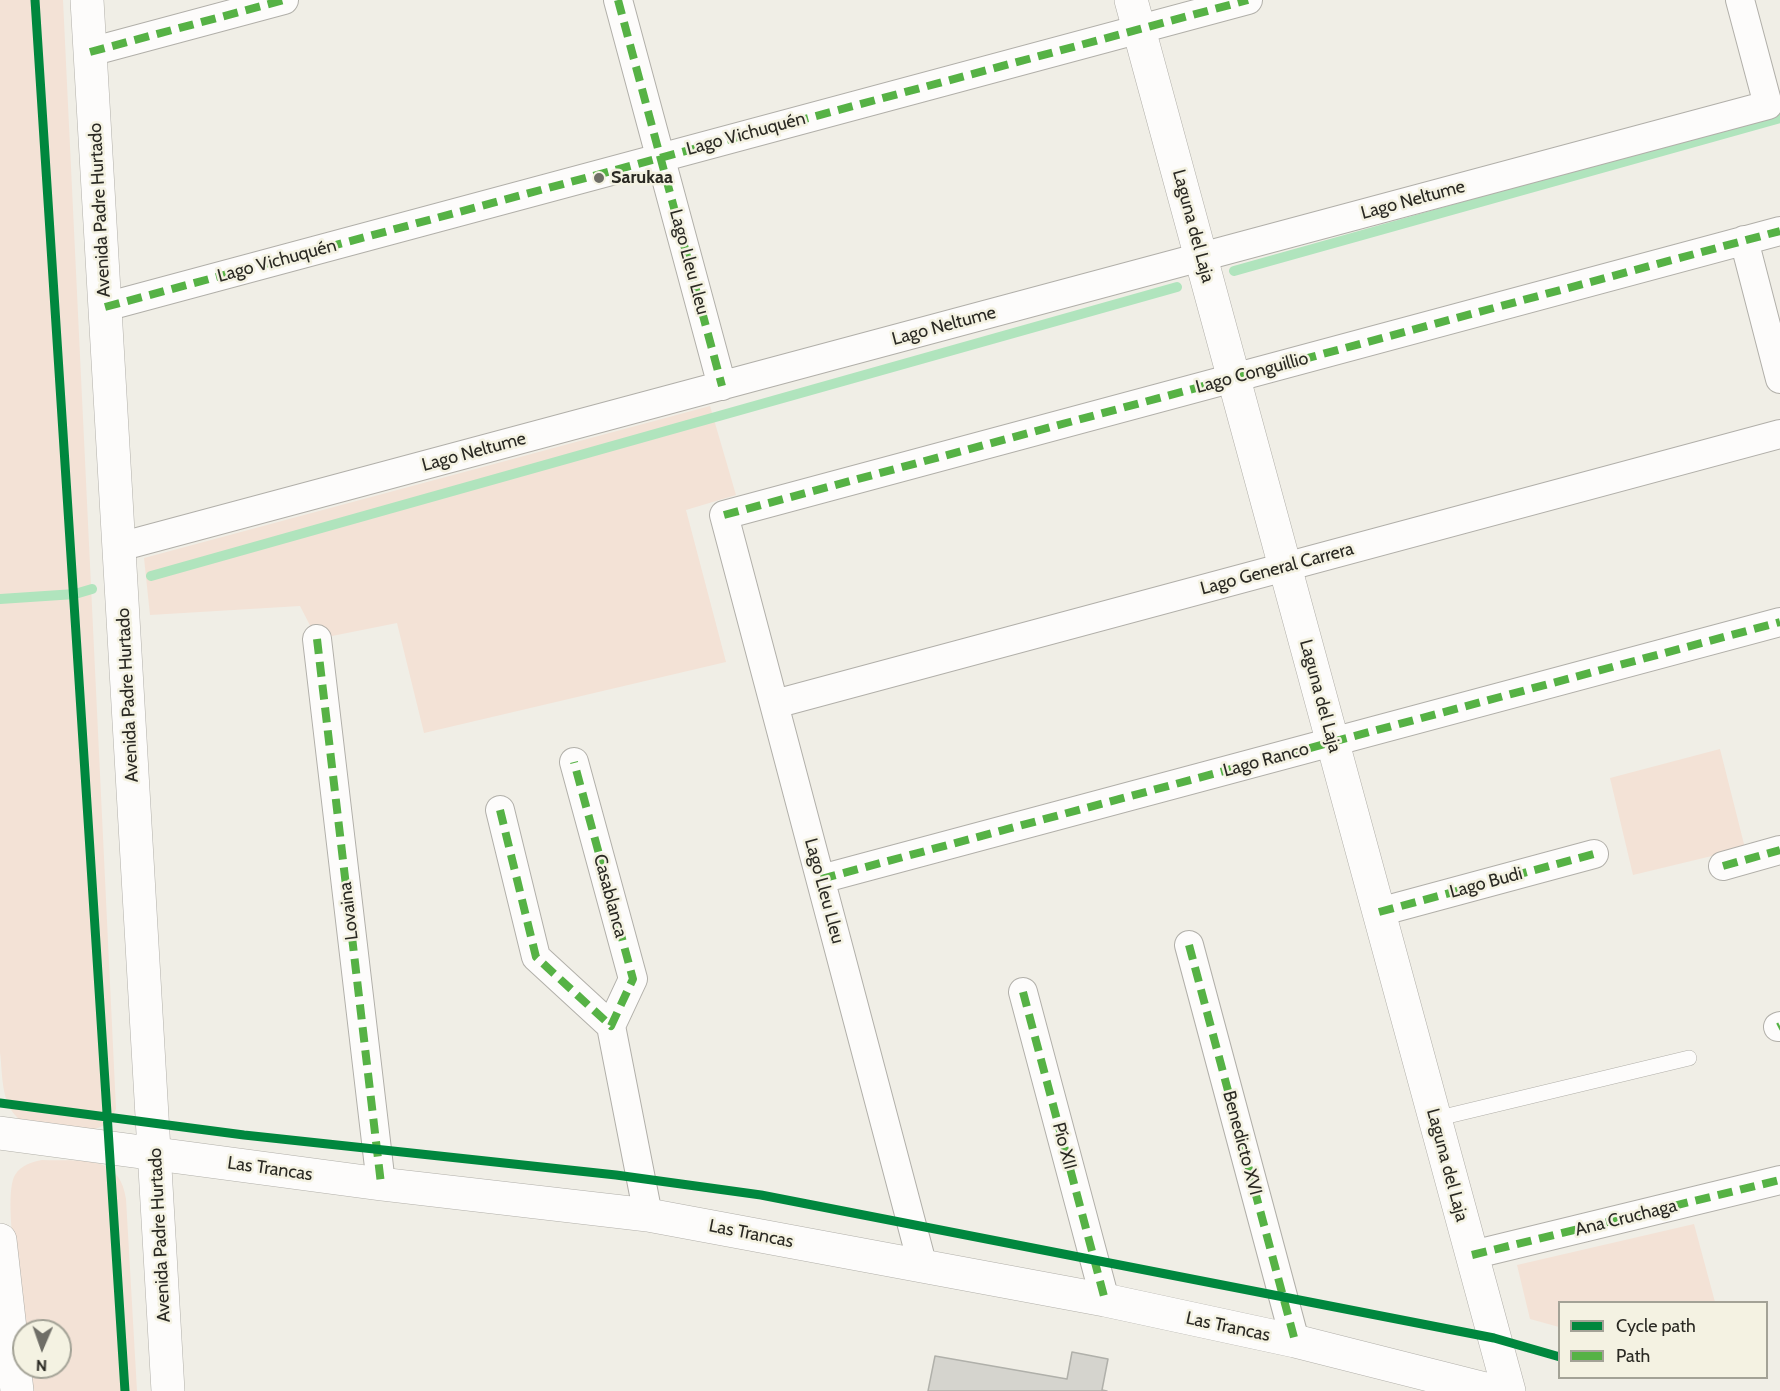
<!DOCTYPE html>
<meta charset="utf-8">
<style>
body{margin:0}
#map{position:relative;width:1780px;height:1391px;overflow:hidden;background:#f0eee6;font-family:Cabin,sans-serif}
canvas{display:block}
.legend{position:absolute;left:1558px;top:1301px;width:210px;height:78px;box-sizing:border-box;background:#f4f2e2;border:2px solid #a3a296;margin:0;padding:8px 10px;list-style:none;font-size:18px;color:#2a2923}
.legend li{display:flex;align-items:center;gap:12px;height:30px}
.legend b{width:30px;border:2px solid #a3a296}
.north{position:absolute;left:12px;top:1319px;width:60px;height:60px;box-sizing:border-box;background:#f4f2e2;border:2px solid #a3a296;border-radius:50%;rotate:182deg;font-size:16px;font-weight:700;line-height:24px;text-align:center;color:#2a2923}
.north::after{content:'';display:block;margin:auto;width:21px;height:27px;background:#6f6e67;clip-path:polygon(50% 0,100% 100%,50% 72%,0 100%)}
</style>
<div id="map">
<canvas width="1780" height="1391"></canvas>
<ul class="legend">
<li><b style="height:8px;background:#00873e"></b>Cycle path</li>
<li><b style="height:8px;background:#56b245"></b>Path</li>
</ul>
<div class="north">N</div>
</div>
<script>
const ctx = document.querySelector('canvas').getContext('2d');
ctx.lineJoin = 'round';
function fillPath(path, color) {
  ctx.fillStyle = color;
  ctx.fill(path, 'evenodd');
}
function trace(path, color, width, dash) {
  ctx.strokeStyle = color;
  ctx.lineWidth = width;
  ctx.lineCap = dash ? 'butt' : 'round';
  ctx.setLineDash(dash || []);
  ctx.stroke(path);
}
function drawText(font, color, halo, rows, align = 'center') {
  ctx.font = font + ' Cabin,sans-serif';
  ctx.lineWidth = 5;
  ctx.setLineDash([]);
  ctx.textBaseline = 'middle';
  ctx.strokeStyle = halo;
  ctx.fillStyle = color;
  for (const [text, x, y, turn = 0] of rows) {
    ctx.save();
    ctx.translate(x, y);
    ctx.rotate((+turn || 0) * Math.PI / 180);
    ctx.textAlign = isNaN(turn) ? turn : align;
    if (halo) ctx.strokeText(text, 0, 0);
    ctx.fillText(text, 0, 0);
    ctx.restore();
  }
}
fillPath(new Path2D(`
 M0 0H63L116 1109C111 1121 107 1126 94 1129L26 1123C0 1111 3 1076 0 1052Z
 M710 406 736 495 686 510 726 662 424 733 397 623 317 639 300 606 150 615 144 558Z
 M1720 749 1745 848 1633 875 1610 778Z
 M42 1160C79 1162 119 1152 126 1199L137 1391H31L29 1367H60V1331H25C21 1301 2 1197 15 1175 21 1165 32 1162 42 1160Z
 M1694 1224 1715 1302H1560L1559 1327 1530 1319 1517 1265Z`), '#f3e2d6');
trace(new Path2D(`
 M1234 271 1780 118
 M151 576 1177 287
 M0 599 75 594 92 589`), '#b0e4bd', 10);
const building = new Path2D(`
 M1072 1352 1108 1359 1102 1390 1107 1391H928L935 1356 1067 1379Z`);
fillPath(building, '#d5d4ce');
trace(building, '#b0b0aa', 1.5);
const lane = new Path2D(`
 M1435 1119 1689 1058`);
const street = new Path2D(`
 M618 0 722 386
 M90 52 284 0
 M1744 240 1780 379
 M105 307 1248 0
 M119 547 1768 105 1740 0
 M317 639 381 1184
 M775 704 1780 434
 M500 810 536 957 611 1026 633 979 574 762
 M1723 866 1780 850
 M821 879 1780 622
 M1379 912 1594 854
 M1189 945 1295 1341
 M1023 992 1105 1300
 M611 1026 648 1215
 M1778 1027 1780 1026
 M1472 1255 1780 1180
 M923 1267 724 515 1780 231`);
const secondary = new Path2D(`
 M1131 0 1509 1391
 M0 1133 381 1184 648 1215 1105 1300 1295 1341 1493 1391`);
const primary = new Path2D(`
 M87 0 168 1391
 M0 1240 17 1391`);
trace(lane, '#b1afa9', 16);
trace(street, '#b1afa9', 30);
trace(secondary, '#b1afa9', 34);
trace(primary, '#b1afa9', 34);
trace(lane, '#fdfcfb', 15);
trace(street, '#fdfcfb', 28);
trace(secondary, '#fdfcfb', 33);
trace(primary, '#fdfcfb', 33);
trace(new Path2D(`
 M618 0 722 386
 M90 52 284 0
 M105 307 1248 0
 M724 515 1780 231
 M317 639 381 1184
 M500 810 536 957 611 1026 633 979 574 762
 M1723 866 1780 850
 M821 879 1780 622
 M1379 912 1594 854
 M1189 945 1295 1341
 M1023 992 1105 1300
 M1778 1027 1780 1026
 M1472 1255 1780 1180`), '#56b245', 8, [15, 8]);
trace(new Path2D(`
 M35 0 125 1391
 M0 1103 244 1135 616 1175 761 1195 1494 1338 1560 1357`), '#00873e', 9);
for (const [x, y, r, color] of [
 [599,178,6,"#6f6e67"]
]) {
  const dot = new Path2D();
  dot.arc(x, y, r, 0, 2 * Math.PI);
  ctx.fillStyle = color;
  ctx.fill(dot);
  trace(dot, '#f4f2e2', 2);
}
drawText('18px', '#2a2923', '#f4f2e2', [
 ["Lago Vichuquén",746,134,-15],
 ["Lago Neltume",1413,200,-15],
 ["Avenida Padre Hurtado",100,210,-93],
 ["Laguna del Laja",1193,226,75],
 ["Lago Vichuquén",277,261,-15],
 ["Lago Lleu Lleu",689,262,75],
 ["Lago Neltume",944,326,-15],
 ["Lago Conguillio",1252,373,-15],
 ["Lago Neltume",474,452,-15],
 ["Lago General Carrera",1277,569,-15],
 ["Avenida Padre Hurtado",128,695,-93],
 ["Laguna del Laja",1320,696,75],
 ["Lago Ranco",1266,760,-15],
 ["Lago Budi",1486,883,-15],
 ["Lago Lleu Lleu",824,891,75],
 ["Casablanca",610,896,75],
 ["Lovaina",349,911,-97],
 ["Benedicto XVI",1242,1143,75],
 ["Pío XII",1064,1146,75],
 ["Laguna del Laja",1447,1165,75],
 ["Las Trancas",270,1169,8],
 ["Ana Cruchaga",1626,1218,-14],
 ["Las Trancas",751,1234,11],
 ["Avenida Padre Hurtado",160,1235,-93],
 ["Las Trancas",1228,1327,12]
]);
drawText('bold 18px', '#2a2923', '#f4f2e2', [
 ["Sarukaa",611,178]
], 'left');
</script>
